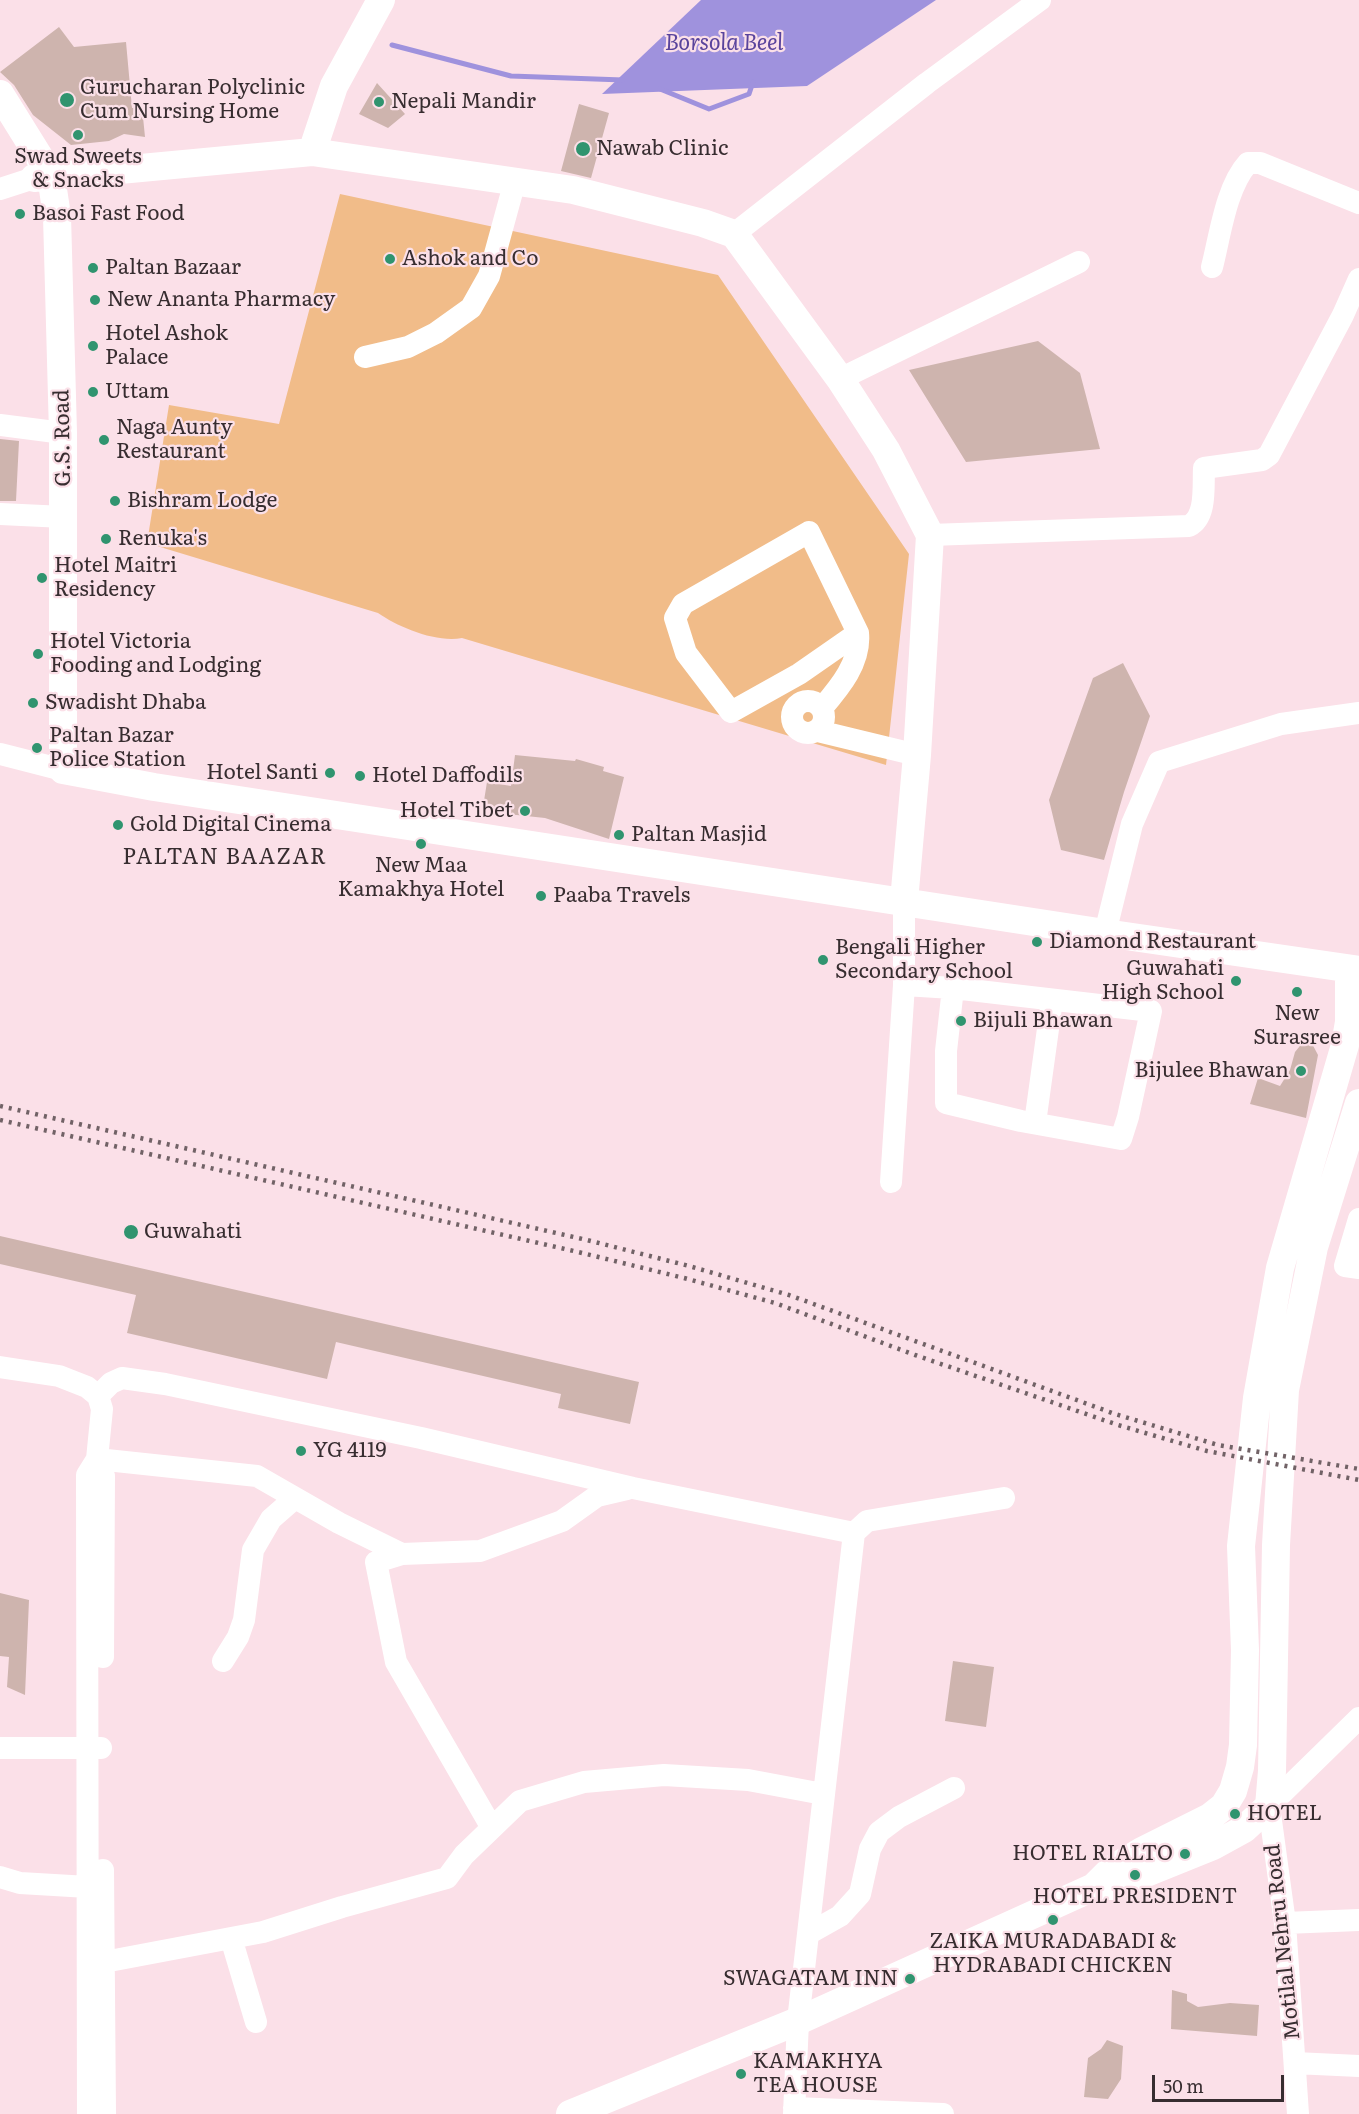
<!DOCTYPE html>
<style>
body{margin:0}
#map{position:relative;width:1359px;height:2114px;overflow:hidden;background:#fbe0e8;font-family:Literata,serif}
canvas{display:block}
.scale{position:absolute;left:1152px;top:2075px;width:132px;height:27px;box-sizing:border-box;border:3px solid #372d30;border-top:0;padding-left:8px;font-size:18px;line-height:21px;white-space:nowrap;color:#372d30;-webkit-text-stroke:4px #fbe0e8;paint-order:stroke}
</style>
<div id="map">
<canvas width="1359" height="2114"></canvas>
<div class="scale">50 m</div>
</div>
<script>
const ctx = document.querySelector('canvas').getContext('2d');
ctx.lineJoin = 'round';
function fillPath(path, color) {
  ctx.fillStyle = color;
  ctx.fill(path, 'evenodd');
}
function trace(path, color, width, dash) {
  ctx.strokeStyle = color;
  ctx.lineWidth = width;
  ctx.lineCap = dash ? 'butt' : 'round';
  ctx.setLineDash(dash || []);
  ctx.stroke(path);
}
function drawText(font, color, halo, rows, align = 'center') {
  ctx.font = font + ' Literata,serif';
  ctx.lineWidth = 4.5;
  ctx.setLineDash([]);
  ctx.textBaseline = 'middle';
  ctx.strokeStyle = halo;
  ctx.fillStyle = color;
  for (const [text, x, y, turn = 0] of rows) {
    ctx.save();
    ctx.translate(x, y);
    ctx.rotate((+turn || 0) * Math.PI / 180);
    ctx.textAlign = isNaN(turn) ? turn : align;
    if (halo) ctx.strokeText(text, 0, 0);
    ctx.fillText(text, 0, 0);
    ctx.restore();
  }
}
fillPath(new Path2D(`
 M340 194 718 275 909 554 886 765 462 638C436 643 398 627 378 613L147 543 169 405 279 424Z`), '#f1bc89');
fillPath(new Path2D(`
 M701 0H936L807 86 602 94Z`), '#9f92dd');
trace(new Path2D(`
 M392 45 511 76 623 80
 M660 89 709 109 749 94 753 82`), '#9f92dd', 5);
fillPath(new Path2D(`
 M59 27 74 47 126 42 132 108 142 107 145 137 124 134 109 141 71 145 33 115 14 85 0 72Z
 M377 83 405 114 388 128 359 114Z
 M579 104 609 113 591 178 561 171Z
 M1038 341 1080 373 1100 449 966 462 909 370Z
 M0 439 19 441 16 501H0Z
 M1123 663 1150 716 1124 792 1104 860 1061 850 1049 800 1093 678Z
 M515 755 575 761 576 759 604 767 603 771 624 777 609 839 545 818 498 813V810L483 807 487 782 511 786Z
 M1308 1036 1318 1055 1306 1118 1250 1104 1258 1078 1280 1086 1290 1070 1295 1052Z
 M0 1236 639 1382 630 1424 558 1408 561 1394 336 1342 327 1379 127 1333 136 1295 0 1264Z
 M0 1593 29 1600 25 1695 7 1687 9 1657 0 1656Z
 M953 1661 994 1667 986 1727 945 1721Z
 M1172 1990 1187 1994V2001L1198 2007 1230 2003 1259 2005 1257 2036 1171 2029Z
 M1107 2040 1123 2046 1121 2079 1108 2099 1084 2097 1088 2058 1101 2049Z`), '#ceb4ae');
trace(new Path2D(`
 M0 189 34 178
 M734 234 927 83 1040 0
 M1212 267C1220 236 1226 187 1248 163H1260L1359 203
 M365 357 408 347 436 333 471 308 489 276 515 181
 M840 379 1079 262
 M0 425 63 433
 M0 514 64 517
 M930 535 1189 526C1207 517 1203 486 1204 468L1262 460 1269 455 1343 315 1359 279
 M792 717a16 16 0 1 1 32 0a16 16 0 1 1-32 0Z
 M822 708C840 687 861 662 858 633L809 532 683 604 675 618 686 653 731 712 799 674 858 633
 M818 731 917 755
 M0 754 63 770
 M1105 933 1132 824 1159 762 1281 724 1359 713
 M904 985 953 988 1151 1011 1128 1117 1121 1139 1021 1121 946 1103V1051L953 988
 M1035 1123 1052 1000
 M891 1182 904 985V901
 M1359 1219 1345 1266 1359 1268
 M0 1367 59 1376 87 1387 98 1396 102 1409 97 1459 87 1475 88 2114
 M98 1396 111 1383 122 1378 165 1384 421 1438 633 1488 854 1533
 M97 1459 104 1476 103 1657
 M97 1459 257 1476 339 1523 402 1554 480 1551 562 1521 597 1496 627 1489
 M402 1554 376 1562 396 1662 492 1828
 M223 1661 238 1637 244 1620 253 1550 271 1519 295 1498
 M0 1748H101
 M103 1870 105 2114
 M0 1877 20 1883 88 1887
 M1285 1923 1359 1920
 M808 1934 840 1916 860 1894 870 1849 879 1832 899 1817 954 1788
 M231 1938 256 2022
 M104 1962 263 1932 342 1907 447 1878 464 1855 520 1801 584 1782 664 1775 748 1780 823 1794
 M1295 2063 1359 2066
 M794 2108 943 2114
 M794 2114 798 2021 854 1533 867 1521 1004 1498
 M1298 2114 1285 1923 1269 1806 1359 1718`), '#fff', 22);
trace(new Path2D(`
 M0 94 51 176 57 216 63 433V770L154 787 1105 933 1359 970
 M312 152 334 86 381 0
 M34 178 312 152 573 190 703 223 734 234 840 379 886 450 930 535 917 755 904 901
 M1103 1886H1114L1213 1846 1244 1829 1269 1806 1272 1771 1276 1545 1285 1390 1314 1247 1359 1103
 M570 2114 798 2021 1094 1887 1112 1869 1142 1851 1210 1817 1224 1806 1233 1791 1240 1767 1243 1745 1245 1650 1241 1546 1257 1398 1280 1268 1345 1045 1349 1022V969`), '#fff', 28);
trace(new Path2D(`
 M0 1106 587 1240 689 1266 789 1295 1115 1414 1218 1445 1359 1469
 M0 1120 578 1252 684 1278 775 1303 915 1355 1118 1425 1207 1451 1359 1480`), '#716266', 4.5, [3, 6]);
for (const [x, y, r, color] of [
 [67,100,8,"#30946f"],
 [379,102,6,"#30946f"],
 [78,135,6,"#30946f"],
 [583,149,8,"#30946f"],
 [20,214,6,"#30946f"],
 [390,259,6,"#30946f"],
 [93,268,6,"#30946f"],
 [95,300,6,"#30946f"],
 [93,346,6,"#30946f"],
 [93,392,6,"#30946f"],
 [104,440,6,"#30946f"],
 [115,501,6,"#30946f"],
 [106,539,6,"#30946f"],
 [42,578,6,"#30946f"],
 [38,654,6,"#30946f"],
 [33,703,6,"#30946f"],
 [37,748,6,"#30946f"],
 [330,773,6,"#30946f"],
 [360,776,6,"#30946f"],
 [525,811,6,"#30946f"],
 [118,825,6,"#30946f"],
 [619,835,6,"#30946f"],
 [421,844,6,"#30946f"],
 [541,896,6,"#30946f"],
 [1037,942,6,"#30946f"],
 [823,960,6,"#30946f"],
 [1236,981,6,"#30946f"],
 [1297,992,6,"#30946f"],
 [961,1021,6,"#30946f"],
 [1301,1071,6,"#30946f"],
 [131,1232,8,"#30946f"],
 [301,1451,6,"#30946f"],
 [1235,1814,6,"#30946f"],
 [1185,1854,6,"#30946f"],
 [1135,1875,6,"#30946f"],
 [1053,1920,6,"#30946f"],
 [910,1979,6,"#30946f"],
 [741,2074,6,"#30946f"]
]) {
  const dot = new Path2D();
  dot.arc(x, y, r, 0, 2 * Math.PI);
  ctx.fillStyle = color;
  ctx.fill(dot);
  trace(dot, '#fbe0e8', 2);
}
drawText('21px', '#372d30', '#fbe0e8', [
 ["Gurucharan Polyclinic",80,88],
 ["Cum Nursing Home",80,112],
 ["Nepali Mandir",391,102],
 ["Nawab Clinic",596,149],
 ["Swad Sweets",78,157,"center"],
 ["& Snacks",78,181,"center"],
 ["Basoi Fast Food",32,214],
 ["Ashok and Co",402,259],
 ["Paltan Bazaar",105,268],
 ["New Ananta Pharmacy",107,300],
 ["Hotel Ashok",105,334],
 ["Palace",105,358],
 ["Uttam",105,392],
 ["Naga Aunty",116,428],
 ["Restaurant",116,452],
 ["Bishram Lodge",127,501],
 ["Renuka's",118,539],
 ["Hotel Maitri",54,566],
 ["Residency",54,590],
 ["Hotel Victoria",50,642],
 ["Fooding and Lodging",50,666],
 ["Swadisht Dhaba",45,703],
 ["Paltan Bazar",49,736],
 ["Police Station",49,760],
 ["Hotel Santi",318,773,"right"],
 ["Hotel Daffodils",372,776],
 ["Hotel Tibet",513,811,"right"],
 ["Gold Digital Cinema",130,825],
 ["Paltan Masjid",631,835],
 ["New Maa",421,866,"center"],
 ["Kamakhya Hotel",421,890,"center"],
 ["Paaba Travels",553,896],
 ["Diamond Restaurant",1049,942],
 ["Bengali Higher",835,948],
 ["Secondary School",835,972],
 ["Guwahati",1224,969,"right"],
 ["High School",1224,993,"right"],
 ["New",1297,1014,"center"],
 ["Surasree",1297,1038,"center"],
 ["Bijuli Bhawan",973,1021],
 ["Bijulee Bhawan",1289,1071,"right"],
 ["Guwahati",144,1232],
 ["YG 4119",313,1451],
 ["HOTEL",1247,1814],
 ["HOTEL RIALTO",1173,1854,"right"],
 ["HOTEL PRESIDENT",1135,1897,"center"],
 ["ZAIKA MURADABADI &",1053,1942,"center"],
 ["HYDRABADI CHICKEN",1053,1966,"center"],
 ["SWAGATAM INN",898,1979,"right"],
 ["KAMAKHYA",753,2062],
 ["TEA HOUSE",753,2086]
], 'left');
drawText('21px', '#372d30', '#fbe0e8', [
 ["G.S. Road",63,438,-91],
 ["Motilal Nehru Road",1283,1942,-96]
]);
drawText('italic 22px', '#59439c', '#fbe0e8', [
 ["Borsola Beel",724,44]
]);
ctx.letterSpacing = '1.5px';
drawText('22px', '#372d30', '#fbe0e8', [
 ["PALTAN BAAZAR",225,858]
]);
ctx.letterSpacing = '0px';
</script>
